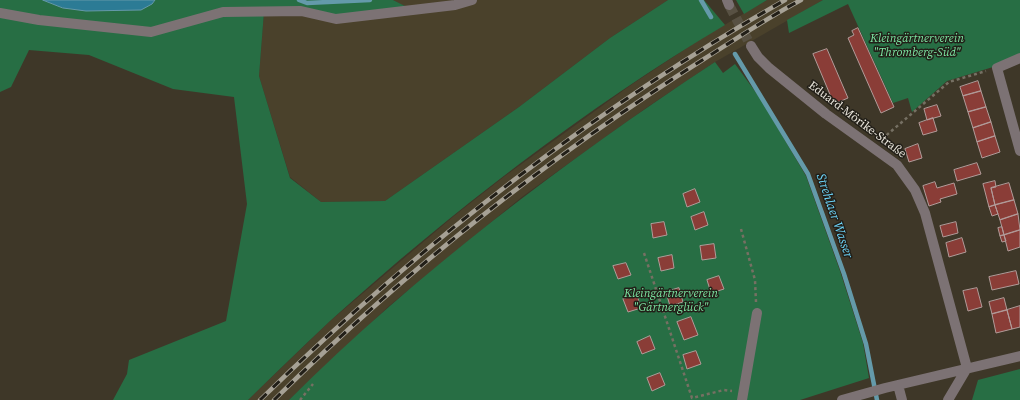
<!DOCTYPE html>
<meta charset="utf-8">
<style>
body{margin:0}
canvas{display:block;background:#3e3728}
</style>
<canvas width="1020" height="400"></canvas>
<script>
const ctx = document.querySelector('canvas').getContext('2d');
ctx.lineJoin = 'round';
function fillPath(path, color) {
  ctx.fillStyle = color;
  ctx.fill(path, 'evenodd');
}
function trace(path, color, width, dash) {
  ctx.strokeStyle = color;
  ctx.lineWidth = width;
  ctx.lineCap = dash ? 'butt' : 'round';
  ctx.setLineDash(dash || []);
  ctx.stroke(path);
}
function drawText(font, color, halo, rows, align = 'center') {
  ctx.font = font + ' "Source Serif 4",serif';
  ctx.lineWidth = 3;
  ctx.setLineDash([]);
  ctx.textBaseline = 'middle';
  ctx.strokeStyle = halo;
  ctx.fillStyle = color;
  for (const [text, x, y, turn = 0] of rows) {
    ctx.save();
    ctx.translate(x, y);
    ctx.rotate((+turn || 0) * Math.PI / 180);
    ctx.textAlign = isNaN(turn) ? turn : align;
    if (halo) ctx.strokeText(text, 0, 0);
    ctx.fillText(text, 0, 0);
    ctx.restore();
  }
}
fillPath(new Path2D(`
 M393 0H668L610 38 519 107 385 201 321 202 290 177 259 76 264 12 412 10Z
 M767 0H823L715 62 646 108 523 196 389 306 289 400H248L329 322 454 216 505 176 631 85 699 40Z`), '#4a412b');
fillPath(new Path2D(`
 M0 0H43L63 8 86 11 141 10 152 4 155 0H393L413 10 336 19 264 12 259 76 290 178 321 202 385 201 519 107 610 38 668 0H704L725 25C585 108 451 212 330 321 302 347 275 374 248 400H113L127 374 129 360 226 321 247 204 234 97 173 89 89 55 29 50 11 87 0 92Z
 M736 0H767L744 14Z
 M823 0H1020V56L993 67 947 81 912 112 908 98 893 103 848 4 789 33 787 20Z
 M715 62 723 73 735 64 760 98 806 176 840 271 863 343 869 378 800 400H289C418 272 563 162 715 62Z
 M1020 369V400H972L978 380Z`), '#276e44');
const water = new Path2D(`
 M43 0H155L152 4 141 10 86 11 63 8Z`);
fillPath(water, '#2c7b95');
trace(water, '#649aaa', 1);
trace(new Path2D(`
 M299 0 307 3 370 0
 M701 0 711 17
 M735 54 808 174 844 274 866 344 877 400`), '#649aaa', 4.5);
const building = new Path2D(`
 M858 28 894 107 881 113 848 38 854 35 852 31Z
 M827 49 848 98 834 104 813 54Z
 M978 81 981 91 963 96 960 87Z
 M981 91 986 107 968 112 963 96Z
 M937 105 941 116 927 120 924 109Z
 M986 107 991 122 973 128 968 112Z
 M933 118 937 131 923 135 919 123Z
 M991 122 995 136 977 142 973 128Z
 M995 136 1000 152 982 158 977 142Z
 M918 144 922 158 909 162 905 149Z
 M977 163 981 174 957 181 954 170Z
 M995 181 996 187 991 188 995 205 989 207 983 184Z
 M935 182 937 188 954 183 957 194 940 199 941 202 929 206 923 186Z
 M1009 183 1014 200 995 205 991 188Z
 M695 189 700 202 687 207 683 194Z
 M1014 200 1018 214 1000 220 995 205Z
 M995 205 998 214 992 216 989 207Z
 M704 212 708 225 695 230 691 217Z
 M1018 214 1020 230 1004 235 1000 220Z
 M664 222 667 235 653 238 651 224Z
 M956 222 958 233 943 237 940 226Z
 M1002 227 1004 235 1000 236 998 228Z
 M1020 230V247L1008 251 1004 235Z
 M1004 235 1006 241 1002 242 1000 236Z
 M962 238 966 252 949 257 946 243Z
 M714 244 716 258 702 260 700 246Z
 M672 255 674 268 661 271 658 258Z
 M626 263 631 275 618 279 613 266Z
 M1016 271 1019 284 992 290 989 277Z
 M719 276 724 289 711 293 707 280Z
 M679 288 683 302 670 306 666 292Z
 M977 288 982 307 968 311 963 291Z
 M637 295 641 308 628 312 623 299Z
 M1004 298 1007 310 992 314 989 302Z
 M1020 306V327L1012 329 1007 310Z
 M1007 310 1012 329 996 333 992 314Z
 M691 317 698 335 684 340 677 322Z
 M650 336 655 349 642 354 637 342Z
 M696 351 701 364 687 369 683 355Z
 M660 373 665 385 652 391 647 378Z`);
fillPath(building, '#8a3d37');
trace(building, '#b19b99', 1);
trace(new Path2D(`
 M729 5 751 46`), '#585143', 10, [10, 5]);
trace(new Path2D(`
 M882 139 949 82 986 71
 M741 229 755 280 756 302
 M644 253 692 398 724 390 732 391
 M300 400 313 384`), '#767063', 2.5, [3, 3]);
trace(new Path2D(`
 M727 0 729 5
 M0 13 39 20 151 32 223 12 301 11 336 19 455 5 472 0
 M751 46 758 57 769 68 826 114 897 165 915 190 925 213 967 368
 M1020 58 997 68 1020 151
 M898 385 902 400
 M742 400 757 313
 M842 400 885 388 1020 356
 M948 400 967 368`), '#7c7274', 10);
const rail = new Path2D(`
 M260 400C419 245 592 110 785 0
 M274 400C405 271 548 157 704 59 736 39 767 18 801 0`);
trace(rail, '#a6a195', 4.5);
trace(rail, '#221f18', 3, [9]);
drawText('italic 12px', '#7ce5a2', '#221f18', [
 ["Kleingärtnerverein",917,39],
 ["\"Thromberg-Süd\"",917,53],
 ["Kleingärtnerverein",671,294],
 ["\"Gärtnerglück\"",671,308]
]);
drawText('12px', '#e8e4da', '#221f18', [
 ["Eduard-Mörike-Straße",857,120,37]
]);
drawText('italic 13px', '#6cd4f9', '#221f18', [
 ["Strehlaer Wasser",834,216,71]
]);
</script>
